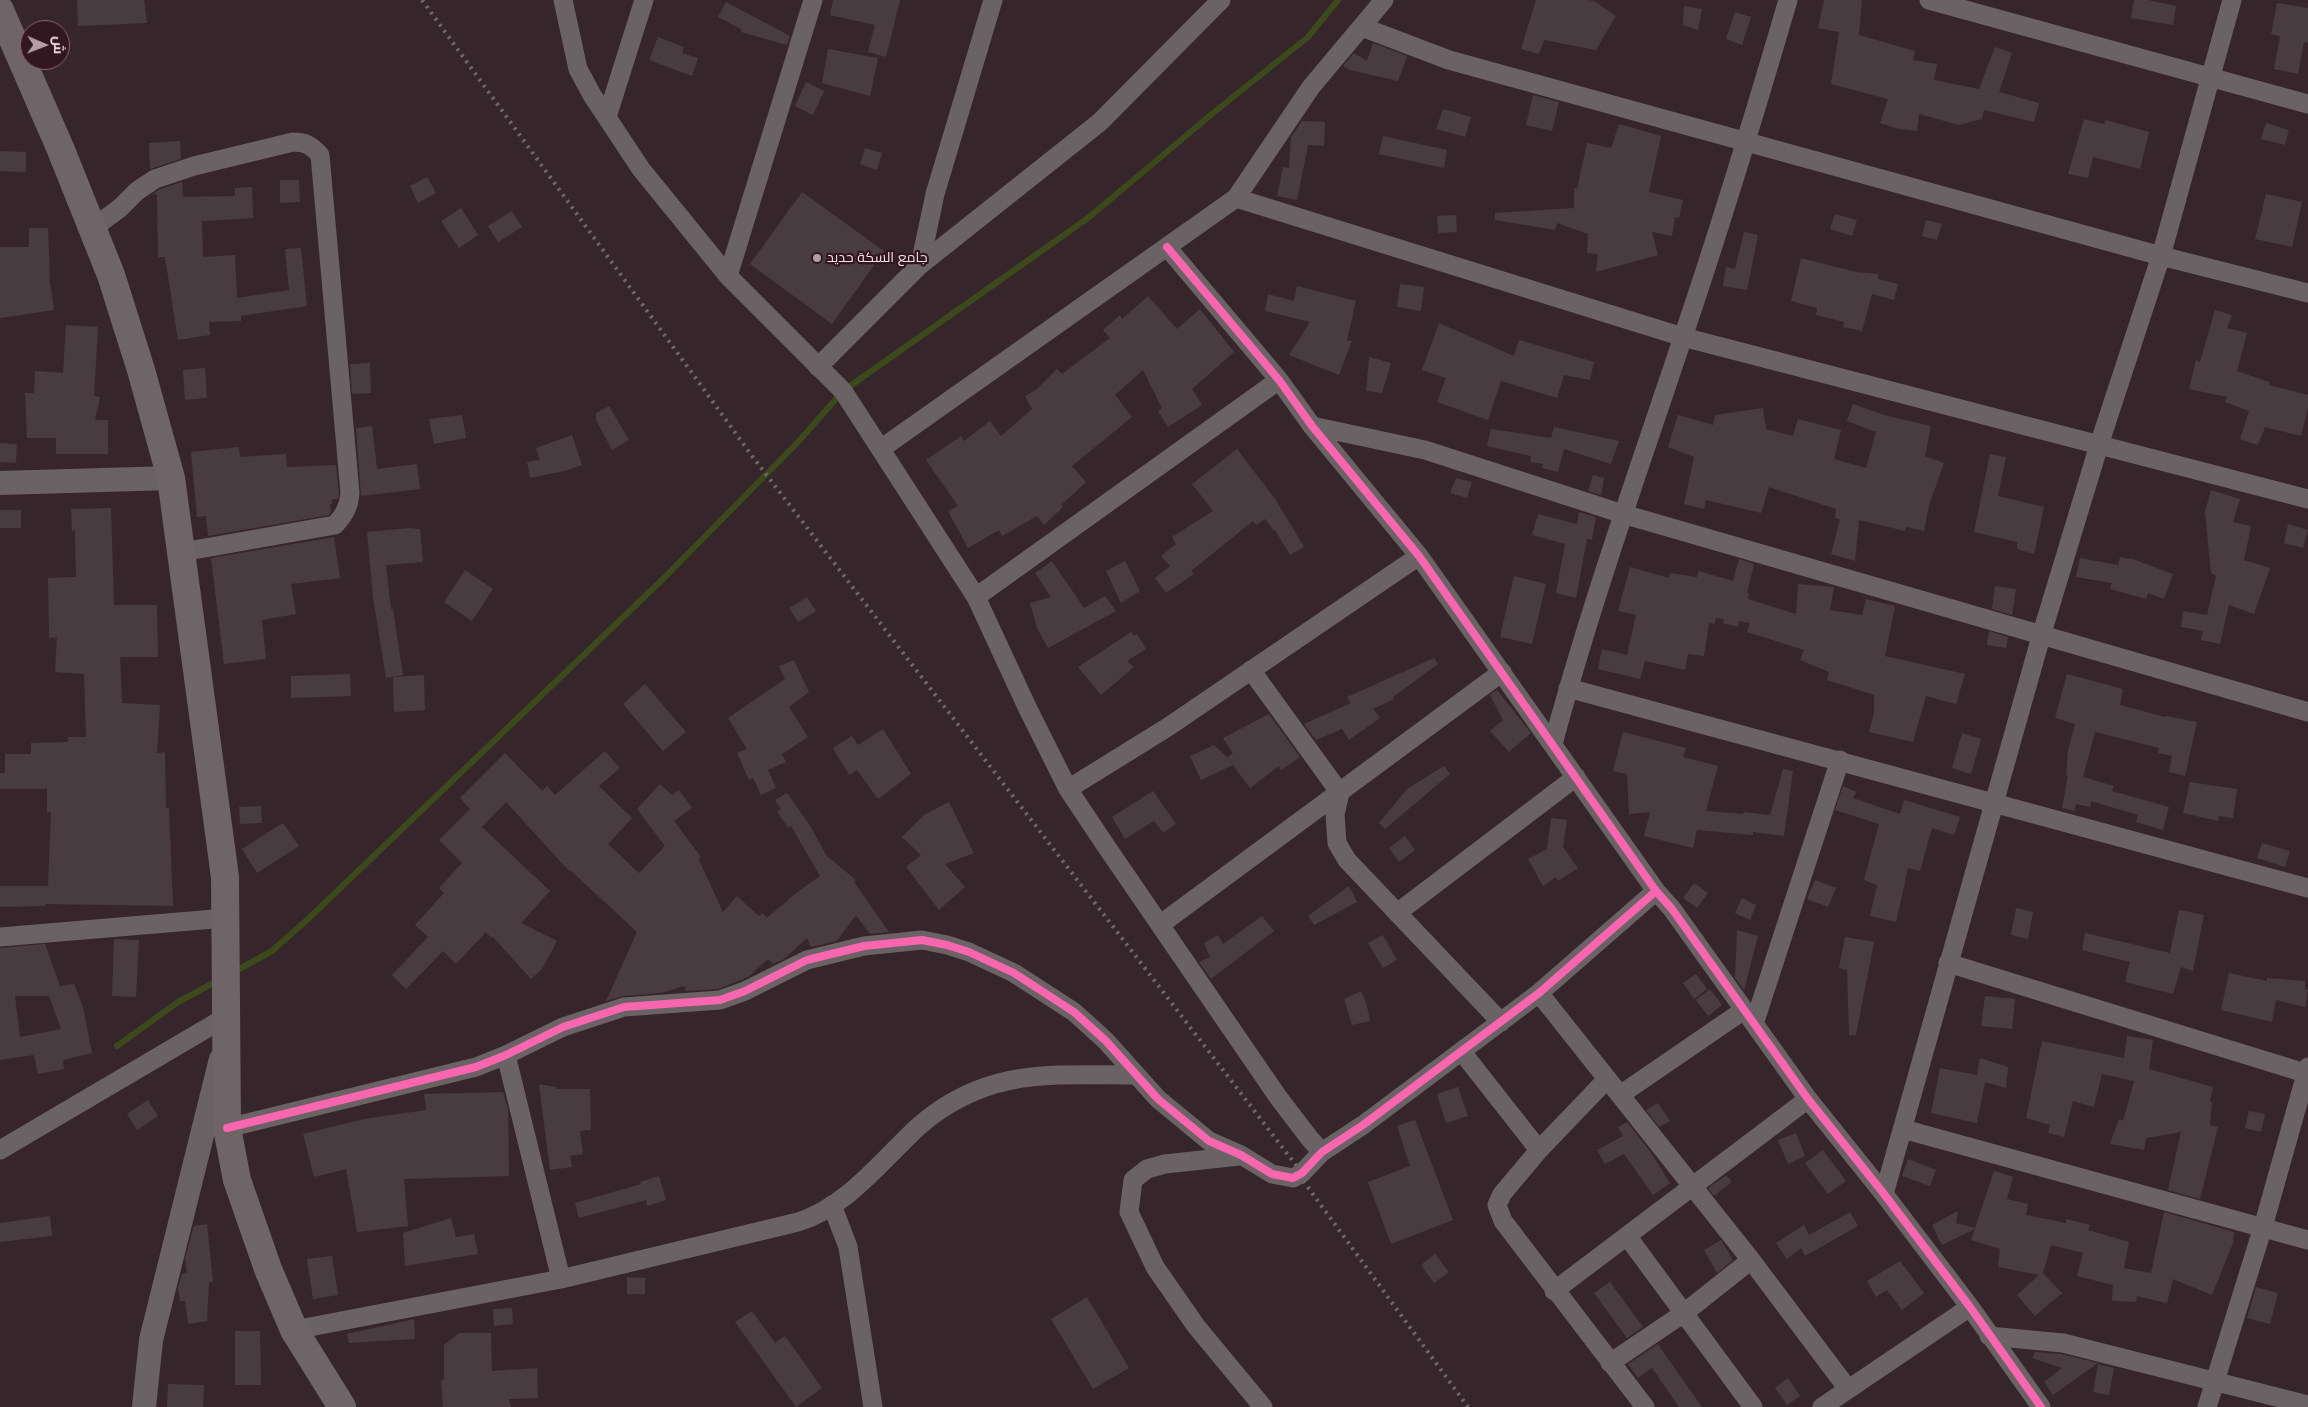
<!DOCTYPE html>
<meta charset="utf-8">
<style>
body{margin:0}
#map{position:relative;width:2308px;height:1407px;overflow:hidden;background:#36262c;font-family:Montserrat,Cairo,sans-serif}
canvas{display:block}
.north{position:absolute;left:20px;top:20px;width:50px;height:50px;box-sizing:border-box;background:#321620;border:1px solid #80676f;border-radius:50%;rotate:91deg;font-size:14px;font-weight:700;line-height:20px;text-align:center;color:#f4e0e6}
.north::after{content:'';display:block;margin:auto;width:18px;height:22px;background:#b29fa5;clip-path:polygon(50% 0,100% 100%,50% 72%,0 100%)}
</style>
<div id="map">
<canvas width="2308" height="1407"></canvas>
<div class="north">ش</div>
</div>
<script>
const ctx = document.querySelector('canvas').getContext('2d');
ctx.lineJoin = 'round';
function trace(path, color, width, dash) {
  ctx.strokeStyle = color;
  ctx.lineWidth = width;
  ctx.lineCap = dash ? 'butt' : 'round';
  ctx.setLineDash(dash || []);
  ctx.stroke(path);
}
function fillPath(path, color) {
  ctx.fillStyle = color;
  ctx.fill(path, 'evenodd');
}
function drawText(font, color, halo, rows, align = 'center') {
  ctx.font = font + ' Montserrat,Cairo,sans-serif';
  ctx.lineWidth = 4.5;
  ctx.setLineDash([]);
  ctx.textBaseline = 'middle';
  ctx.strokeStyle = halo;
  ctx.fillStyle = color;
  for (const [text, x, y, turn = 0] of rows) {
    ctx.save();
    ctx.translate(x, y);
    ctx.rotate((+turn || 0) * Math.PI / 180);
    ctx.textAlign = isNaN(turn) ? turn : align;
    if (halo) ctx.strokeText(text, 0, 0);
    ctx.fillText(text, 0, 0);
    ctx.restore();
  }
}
trace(new Path2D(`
 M234 972 272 951 308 919 664 578 799 441 843 391 1088 218 1213 113 1308 37 1338 0
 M117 1046 178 1002 219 980`), '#3c491a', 6);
fillPath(new Path2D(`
 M77 0H144L147 23 78 26Z
 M833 0H900L886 57 868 52 875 25 830 15Z
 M1536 0H1587L1594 1 1616 16 1596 50 1544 40 1539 54 1521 49Z
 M1824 0H1862L1859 35 1915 51 1913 60 1937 64 1934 80 1979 89 1995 47 2012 53 1999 92 2039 103 2034 122 1984 110 1982 119 1959 125 1919 114 1917 131 1899 129 1880 123 1888 99 1831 84 1839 32 1818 28Z
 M2134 0H2148L2176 6 2173 25 2131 18Z
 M726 2 790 36 787 45 741 32V29L718 17Z
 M2277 3 2308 8V43L2304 42 2298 74 2274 69 2280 36 2271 34Z
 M1684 6 1702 9 1698 30 1683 25Z
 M1735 12 1751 17 1742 45 1726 39Z
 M658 37 684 47 682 53 698 58 692 76 649 60Z
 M1373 43 1407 56 1398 81 1350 70 1343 66 1354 53 1367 61Z
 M828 49 878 58 870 96 822 83Z
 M806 82 824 91 813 115 795 106Z
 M1533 95 1559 102 1552 131 1526 125Z
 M1443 109 1471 117 1465 137 1436 129Z
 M2084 119 2104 124 2106 120 2149 132 2140 169 2093 157 2088 178 2068 174Z
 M1302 121 1325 122 1324 146 1308 145 1297 200 1277 196 1283 167 1289 168 1291 137Z
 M2266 123 2289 130 2285 145 2261 139Z
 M1619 124 1661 136 1649 192 1683 200 1679 218 1675 217 1672 236 1652 232 1658 255 1596 272 1598 254 1587 253 1588 234 1557 223 1555 230 1495 220V213L1574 208V188L1577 189 1587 143 1611 148Z
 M1383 136 1447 150 1444 168 1379 154Z
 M180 141 181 159 150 169 149 143Z
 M865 148 882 153 877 170 860 164Z
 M0 151 26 152V172L0 171Z
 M427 177 436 193 418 203 410 186Z
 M280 180H299L300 202 280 203Z
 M182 182 183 197 235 196V188L252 187 253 218 202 221 203 257 235 255 237 298 289 290 285 249 301 248 307 306 241 316V321L209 322 210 335 178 340 165 257H158L157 194 152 195 160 189Z
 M802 192 884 251 832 324 750 264Z
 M2266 194 2302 202 2292 247 2255 239Z
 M461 208 478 235 459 248 441 221Z
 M512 211 522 227 498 242 488 226Z
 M1835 214 1857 220 1852 236 1830 229Z
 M1456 215 1457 232 1438 233 1437 216Z
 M1926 220 1942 224 1937 240 1922 236Z
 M29 228H48L50 282 54 310 0 318V247H29Z
 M1744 232 1758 235 1747 290 1723 286 1726 267 1735 269Z
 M1801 258 1856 272 1878 274V279L1898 284 1894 300 1872 294 1862 331 1843 327 1844 322 1816 315 1817 308 1791 301Z
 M1400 284 1424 287 1421 311 1397 307Z
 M1297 286 1356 301 1347 340 1352 341 1339 375 1289 355 1310 322 1265 311 1268 294 1294 301Z
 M1148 296 1177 329 1200 309 1234 352 1192 389 1202 405 1168 427 1158 411 1162 408 1143 370 1115 395 1132 417 1072 466 1086 482 1061 505 1063 507 1044 525 1037 516 1002 536 999 530 968 548 948 511 958 506 926 460 961 436 964 441 990 421 1001 436 1032 409 1025 396 1036 390 1057 369 1062 374 1110 338 1103 330 1120 315 1122 319Z
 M2215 310 2232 315 2227 328 2247 333 2237 371 2269 382V385L2308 395V408L2301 436 2265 427 2258 445 2240 439 2249 411 2225 402 2227 397 2189 389 2196 360 2200 362Z
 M1439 323 1514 356 1519 340 1594 362 1590 380 1564 375 1557 398 1501 381 1488 420 1437 402 1446 378 1422 370Z
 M66 325 98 327 94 396 100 397 95 420H108V454H56V438H27L25 393H34L35 371 63 373Z
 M1369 357 1391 363 1382 393 1366 391Z
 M370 363 371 393 352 394 350 364Z
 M205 368 207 398 185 400 183 370Z
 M1853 404 1884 415 1931 426 1925 456 1944 463 1929 505 1924 531 1906 527 1905 531 1859 520 1855 561 1831 554 1840 519 1835 518 1836 509 1769 487 1761 513 1706 500 1704 509 1684 504 1694 457 1668 447 1678 415 1713 425 1715 415 1763 408 1766 429 1793 436 1798 419 1841 430 1834 459 1866 468 1876 432 1847 421Z
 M609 406 629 440 612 450 596 420V413Z
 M462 415 466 438 434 444 429 419Z
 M372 426 377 469 417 464 420 489 361 496 356 428Z
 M1554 427 1619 441 1611 464 1564 449 1558 472 1542 468 1543 464 1530 462 1531 456 1487 446 1491 429 1551 438Z
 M572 435 582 465 564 471 530 478 527 462 540 460 536 448Z
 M0 443 17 444 16 463 0 462Z
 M239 447 240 457 286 454 287 467 336 465 339 493 338 499H332V504H330L331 512 329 515 208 536 206 516 197 517 191 452Z
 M1237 449 1276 500 1304 547 1290 555 1275 530 1274 531 1265 519 1256 525 1253 521 1191 571 1194 574 1166 593 1155 578 1170 566 1161 556 1176 544 1172 537 1213 511 1192 484Z
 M1990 454 2006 457 1998 496 2044 507 2034 554 2017 549V542L1974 532Z
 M1593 475 1604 478 1601 495 1588 491Z
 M1456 478 1472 482 1467 498 1450 493Z
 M2211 490 2240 499 2233 522 2251 526 2244 560 2270 568 2254 614 2229 605 2220 644 2201 640 2203 631 2181 627 2183 611 2207 615 2216 576 2211 573 2205 512Z
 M111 508 114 605H157L158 657H120L122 703 160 705 157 753 165 752 166 808H169L173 906 45 904V906L0 907V886H48L51 812 47 813V789H0V773H5V754H31V743L68 742V737H86L84 674 55 672 57 637 49 638 48 578 76 577 75 530 72 531 71 509Z
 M0 510H21V528H0Z
 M1579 512 1596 517 1592 540 1587 539 1576 598 1556 593 1565 544 1532 535 1538 514 1577 524Z
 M2288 524 2308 530 2303 548 2284 543Z
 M409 528 420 529 423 562 386 565 391 609H393L403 675 386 678 373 597 367 532Z
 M334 537 340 578 291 584 296 614 262 620 266 659 224 664 211 558Z
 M2120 557 2130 559V558L2173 574 2164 599 2148 593 2146 599 2110 589 2112 583 2076 577 2080 558 2118 565Z
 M1739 559 1754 564 1747 593H1749L1748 599 1796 614 1798 584 1834 587 1830 610 1862 615 1866 599 1895 606 1885 656 1965 674 1956 704 1926 696 1913 742 1869 732 1874 713V695L1827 680 1829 672 1800 660 1804 650 1747 632 1750 623 1739 621 1738 627 1723 623 1724 619 1716 618 1714 624 1709 623 1704 656 1688 654 1685 670 1645 661 1640 679 1598 669 1602 649 1627 655 1636 615 1618 611 1630 567 1669 578 1670 573 1697 577 1699 571 1733 581Z
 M1052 561 1084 608 1105 596 1116 611 1048 648 1037 628 1030 603 1051 597 1035 573Z
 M1125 561 1140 591 1121 603 1106 571Z
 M465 570 493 589 472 621 444 602Z
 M1514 576 1546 584 1532 644 1500 637Z
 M1995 586 2016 589 2012 615 1992 609Z
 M807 597 816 611 798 622 789 608Z
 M1989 631 2008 637 2006 648 1987 645Z
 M1131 632 1134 636 1137 634 1146 649 1127 661 1134 667 1101 695 1078 667Z
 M1434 658 1438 664 1393 697 1394 699 1373 709 1380 718 1349 740 1342 729 1316 740 1304 724 1351 703 1347 697Z
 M794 660 809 692 789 707 808 737 782 754 786 762 768 770 776 788 761 795 753 778 749 780 737 753 747 749 728 718 785 679 779 666Z
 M350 674 351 696 291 698V676Z
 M2067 674 2123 689 2120 705 2165 717 2166 716 2197 722 2185 776 2169 772 2172 756 2158 753 2159 748 2095 732 2083 777 2114 786 2112 791 2169 807 2163 830 2136 822 2138 815 2091 801 2090 807 2076 804 2074 811 2062 808 2068 775H2066L2068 751 2075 724 2055 718Z
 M424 675 425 710 394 712 393 677Z
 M645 684 686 732 663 751 623 704Z
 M1497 690 1531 733 1509 752 1490 731 1503 720 1490 695Z
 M1269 714 1300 757 1281 770 1279 766 1250 788 1233 765 1201 780 1190 756 1214 745 1230 760 1228 757 1233 753 1223 738Z
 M883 729 911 774 878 799 857 770 849 775 833 748 852 736 858 745Z
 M1623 732 1686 748 1683 757 1718 766 1706 811 1743 814 1744 812 1770 815 1783 769 1793 771 1784 836 1753 832V835L1697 830 1693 848 1644 836 1650 812 1629 814 1627 774 1613 771Z
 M1962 733 1981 739 1971 774 1952 768Z
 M605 751 620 768 599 786 632 818 608 844 639 873 665 846 637 809 660 784 672 795 679 790 692 808 674 821 701 857 698 858 723 912 737 896 759 916 762 913 767 918 796 893 820 876 791 826 788 828 777 811 781 809 775 800 787 793 809 824 827 856 856 880 854 882 889 932 870 934 856 915 837 941 811 947 807 938 784 959 773 964 768 959 748 977 718 989 686 991 684 986 661 993 623 996 606 1001 637 932 570 870 569 871 506 802 482 827 550 891 521 923 557 941 542 969 531 979 492 936 491 938 486 932 456 964 443 951 406 989 392 975 428 937 415 925 444 893 439 888 462 863 439 840 470 809 460 798 505 753 542 791 547 786 555 795Z
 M1444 766 1450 774 1385 829 1379 823 1407 789Z
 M2190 782 2237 789 2233 818 2219 816 2218 821 2183 813Z
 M1843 786 1856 792 1853 798 1900 814 1904 800 1960 817 1954 835 1932 828 1920 871 1908 868 1896 922 1870 916 1877 885 1864 880 1879 824 1835 810Z
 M1153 791 1176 824 1163 833 1154 821 1125 839 1112 817Z
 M949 802 974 853 945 864 965 887 939 910 906 867 921 855 902 837 924 815Z
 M261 806 262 823 240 824 239 807Z
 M1551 818 1567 820 1563 847 1578 868 1558 881 1556 877 1543 886 1528 859 1547 849Z
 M283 823 299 846 257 873 242 849Z
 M1405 836 1415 850 1399 862 1389 848Z
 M2262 843 2290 851 2285 867 2257 858Z
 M1815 880 1836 888 1828 907 1807 899Z
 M1694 883 1708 893 1697 908 1683 898Z
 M1349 886 1357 902 1314 925 1308 916Z
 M1742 898 1756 905 1750 920 1735 913Z
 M2016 908 2033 912 2028 939 2011 935Z
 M2179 910 2204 915 2193 971 2181 967 2173 994 2125 982 2130 962 2082 950 2085 933 2170 953Z
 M1262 916 1274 931 1211 979 1199 962 1210 957 1204 943 1218 935 1223 944Z
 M1737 930 1758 936 1744 990 1735 978Z
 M1383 935 1397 960 1383 968 1368 943Z
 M1845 937 1874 942 1856 1035H1849L1847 970 1839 968Z
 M114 939 139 940 136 997 112 996Z
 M45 944 60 986 74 984 83 1007 92 1053 63 1060 64 1069 38 1074 34 1055 0 1060V948ZM15 996H49L61 1029 20 1037Z
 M2229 973 2267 981V978L2305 981V989L2308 990 2305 1007 2276 1000 2272 1022 2221 1010Z
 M1696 974 1707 989 1694 999 1683 983Z
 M1710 989 1722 1005 1708 1016 1696 1000Z
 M1361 991 1366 1002 1370 1021 1352 1025 1344 999Z
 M1985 996 2015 999 2012 1029 1981 1026Z
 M2127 1036 2153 1040 2149 1069 2213 1087 2210 1102H2212L2210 1125 2218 1127 2200 1199 2168 1190 2181 1132 2146 1138 2144 1150 2110 1144 2119 1119 2123 1121 2134 1081 2102 1074 2094 1107 2073 1101 2064 1137 2048 1133 2050 1125 2026 1118 2042 1041 2124 1058Z
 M1980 1058 2008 1067 2006 1088 1985 1082 1977 1123 1931 1113 1940 1068 1977 1075Z
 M539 1084 556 1087 557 1089H590L591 1130 580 1131 583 1154 570 1156 572 1167 550 1170Z
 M1458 1087 1468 1116 1446 1123 1437 1094Z
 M503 1092 508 1109 509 1176 404 1179 408 1226 357 1232 346 1169 314 1177 303 1134 364 1119 426 1110 424 1094Z
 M148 1100 158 1116 137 1130 127 1114Z
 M1658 1103 1670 1121 1659 1127 1646 1110Z
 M2249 1111 2265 1114 2261 1132 2245 1128Z
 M1415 1120 1453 1220 1391 1244 1368 1182 1410 1166 1397 1126Z
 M1627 1122 1650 1151 1670 1183 1653 1195 1624 1154 1605 1164 1597 1150 1623 1136 1618 1127Z
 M1796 1133 1805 1156 1788 1164 1778 1140Z
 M1823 1150 1846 1181 1828 1194 1805 1163Z
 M1908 1159 1936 1170 1930 1186 1902 1176Z
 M1994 1171 2013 1177 2007 1199 2028 1204 2026 1215 2066 1223V1219L2090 1225 2088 1230 2129 1242 2124 1268 2151 1273 2164 1212 2234 1232 2233 1243 2212 1295 2173 1279 2167 1303 2137 1296 2136 1302 2112 1301 2113 1285 2077 1276 2083 1253 2051 1245 2043 1273 2062 1293 2035 1316 2017 1295 2039 1275 1998 1267 2000 1249 1971 1240 1975 1229 1942 1245 1932 1225 1958 1211 1956 1223 1975 1228Z
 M1726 1175 1732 1182 1714 1196 1708 1188Z
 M659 1176 666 1200 647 1206 646 1200 579 1218 575 1203 641 1184 640 1182Z
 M1850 1212 1858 1226 1805 1256 1801 1248 1787 1259 1776 1243 1804 1225 1809 1235Z
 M50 1216 52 1236 0 1242V1223Z
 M451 1218 456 1237 474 1234 478 1254 405 1266 403 1233Z
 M207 1224 213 1282H209L207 1321 188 1324 185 1301H180L178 1288 182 1274 187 1273 185 1258 194 1226Z
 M1721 1240 1733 1260 1717 1273 1704 1250Z
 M1435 1254 1449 1272 1434 1283 1421 1265Z
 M332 1256 338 1295 313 1299 307 1259Z
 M1900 1261 1924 1293 1902 1310 1887 1290 1876 1297 1867 1281Z
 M627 1277 645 1278V1294H627Z
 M1610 1282 1643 1327 1627 1338 1594 1293Z
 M2256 1287 2278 1293 2270 1324 2247 1318Z
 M1087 1297 1129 1368 1093 1389 1051 1319Z
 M512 1308 513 1324 494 1326 493 1309Z
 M752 1311 775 1343 785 1336 822 1388 796 1407 735 1322Z
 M414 1319 415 1339 349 1343 347 1334Z
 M235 1331H260L261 1385H235Z
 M459 1333H491L492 1371 537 1368 538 1398 509 1399 511 1407H443L441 1381 444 1380V1345Z
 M1658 1344 1664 1353 1702 1407H1679L1652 1368 1638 1378 1628 1364Z
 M2035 1352 2061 1354 2098 1363 2053 1395 2044 1382 2062 1368 2032 1358Z
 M2098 1364 2114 1368 2109 1395 2093 1392Z
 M1788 1378 1800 1396 1787 1405 1775 1388Z
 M168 1384 204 1385 203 1407H167Z`), '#493c41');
trace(new Path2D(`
 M563 0 578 69 592 95 641 169 728 276 843 391 976 597 1027 707 1068 789 1108 849 1278 1097 1310 1139 1322 1152
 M1929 0 2308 104
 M1362 27 1449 60 2161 256 2308 293
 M607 117 644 0
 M1236 198 1683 337 2308 499
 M93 228 120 208 137 191 155 179 194 166 293 142C305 142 311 145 320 155L350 493C349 507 344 515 335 525L182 552
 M1167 247 1279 380 1312 426 1419 556 1656 891 1672 909 1808 1099 1884 1194 1970 1307 2041 1407
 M920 265 935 194 993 0
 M728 276 813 0
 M818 367 920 265 1100 122 1221 0
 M1312 426 1425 450 1623 514 2308 712
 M882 448 1236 198 1311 87 1384 0
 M976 597 1279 380
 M1251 670 1340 793 1335 814 1337 843 1347 860 1501 1022
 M1568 688 2308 888
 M1553 744C1590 606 1638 472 1683 337 1721 225 1755 113 1788 0
 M1068 789 1168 727 1419 556
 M1397 913 1576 777
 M1161 924 1502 672
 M0 937 226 918
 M1948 963 2308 1074
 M1539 993 1751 1260 1848 1389
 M1754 1024 1840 760
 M1462 1052 1539 1150
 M506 1055 561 1279
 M1607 1079 1539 1150 1502 1194 1497 1205 1503 1221 1645 1407
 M1620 1095 1744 1010
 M227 1128 476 1067 506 1055 563 1027 624 1007 720 1000 745 991 807 960 864 946 922 940 947 945 969 952 1014 973 1074 1012 1106 1041 1158 1099 1209 1141 1241 1155 1272 1174 1293 1178 1302 1173 1322 1152 1363 1125 1539 993 1656 891
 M1903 1129 2308 1240
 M0 1150 226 1017
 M1239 1156 1165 1164 1147 1169 1133 1180 1129 1212 1155 1267 1196 1326 1263 1407
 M1884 1194 2042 633 2099 445 2161 256 2232 0
 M832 1205 848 1247 873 1407
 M1627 1236 1753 1407
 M1554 1291 1808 1099
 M294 1330 561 1279 798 1222C847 1207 882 1160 919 1126 987 1067 1052 1075 1135 1075
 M1989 1336 2063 1343 2308 1405
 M1610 1363 1684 1313 1751 1260
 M1822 1407 1970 1307
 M2207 1407 2263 1227 2308 1067`), '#6b6265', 19);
trace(new Path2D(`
 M0 483 171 478
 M144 1407 151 1340 221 1059`), '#6b6265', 24);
trace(new Path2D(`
 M0 10 61 150 111 275 141 370 171 478 225 877 227 1128 237 1180 268 1269 294 1330 342 1407`), '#6f6468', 28);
trace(new Path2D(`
 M422 0 752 456 1302 1173 1299 1175 1468 1407`), '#6f6668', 4, [2.5, 5]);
trace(new Path2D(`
 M1167 247 1279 380 1312 426 1419 556 1656 891 1672 909 1808 1099 1884 1194 1970 1307 2041 1407
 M227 1128 476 1067 506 1055 563 1027 624 1007 720 1000 745 991 807 960 864 946 922 940 947 945 969 952 1014 973 1074 1012 1106 1041 1158 1099 1209 1141 1241 1155 1272 1174 1293 1178 1302 1173 1322 1152 1363 1125 1539 993 1656 891`), '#f766af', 8);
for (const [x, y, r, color] of [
 [817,258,5,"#b29fa5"]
]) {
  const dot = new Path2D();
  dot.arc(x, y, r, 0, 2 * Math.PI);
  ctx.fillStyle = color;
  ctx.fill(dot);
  trace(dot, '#321620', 2);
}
drawText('14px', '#f4e0e6', '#321620', [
 ["جامع السكة حديد",827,258]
], 'left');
</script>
